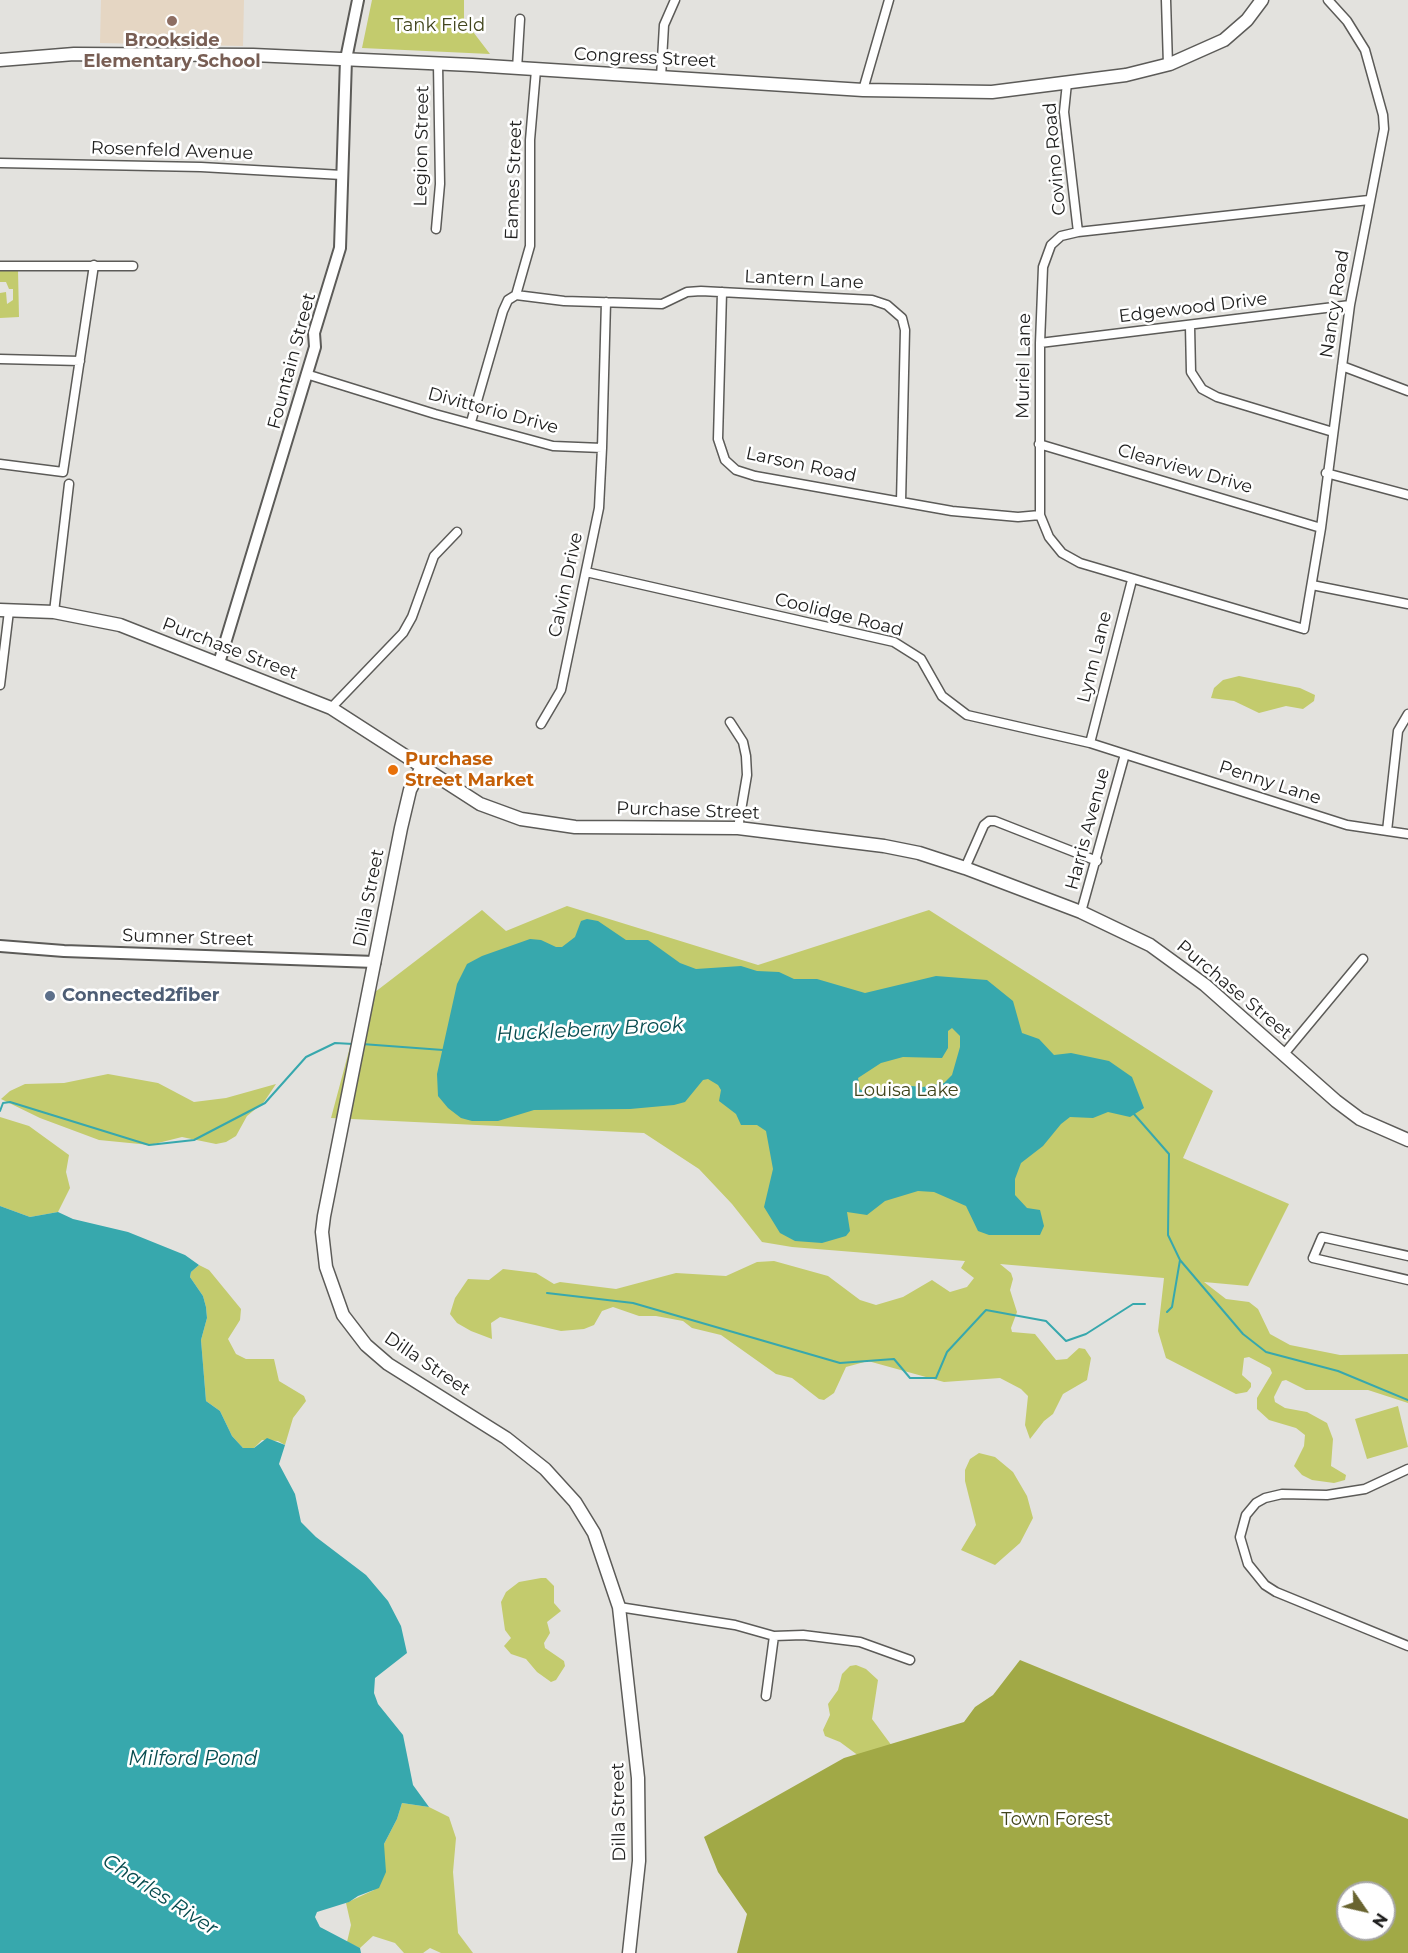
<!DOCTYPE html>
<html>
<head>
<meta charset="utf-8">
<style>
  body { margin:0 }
  #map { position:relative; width:1408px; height:1953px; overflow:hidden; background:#e3e2de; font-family:Montserrat,sans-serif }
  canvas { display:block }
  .north { position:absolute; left:1336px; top:1881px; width:60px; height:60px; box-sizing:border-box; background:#fff; border:2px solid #a6a6a6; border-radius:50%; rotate:124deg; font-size:16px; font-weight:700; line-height:24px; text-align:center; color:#212120 }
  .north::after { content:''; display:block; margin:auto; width:21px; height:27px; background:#696430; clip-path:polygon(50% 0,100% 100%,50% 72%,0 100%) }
</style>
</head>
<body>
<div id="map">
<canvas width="1408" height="1953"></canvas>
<div class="north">N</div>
</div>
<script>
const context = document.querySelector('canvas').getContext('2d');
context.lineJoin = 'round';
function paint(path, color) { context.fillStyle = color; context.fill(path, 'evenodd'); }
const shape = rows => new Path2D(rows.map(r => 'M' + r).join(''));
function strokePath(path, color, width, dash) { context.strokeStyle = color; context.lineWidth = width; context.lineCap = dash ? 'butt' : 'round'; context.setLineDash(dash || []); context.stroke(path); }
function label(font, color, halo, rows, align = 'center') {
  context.font = font + ' Montserrat,sans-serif'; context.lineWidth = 5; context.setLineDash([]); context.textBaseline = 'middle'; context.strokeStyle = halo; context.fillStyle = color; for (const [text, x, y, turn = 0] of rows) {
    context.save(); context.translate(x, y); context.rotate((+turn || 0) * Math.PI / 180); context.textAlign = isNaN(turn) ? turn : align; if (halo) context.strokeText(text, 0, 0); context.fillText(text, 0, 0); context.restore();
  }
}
const education = shape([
  [101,0,244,0,243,46,100,43]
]);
const green = shape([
  [372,0,464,0,464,20,490,54,362,48],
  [18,270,19,317,0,318,0,293,6,292,7,304,13,300,13,289,9,289,6,282,0,282,0,271],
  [1239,676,1300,688,1315,695,1314,701,1303,709,1286,706,1259,713,1234,701,1211,698,1214,688,1223,680],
  [567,906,758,965,929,910,1213,1091,1183,1158,1289,1204,1248,1286,1204,1282,1226,1299,1249,1302,1258,1309,1270,1334,1290,1345,1340,1355,1408,1354,1408,1403,1368,1390,1306,1390,1286,1380,1282,1381,1274,1397,1275,1402,1285,1408,1307,1412,1327,1423,1333,1439,1331,1466,1346,1475,1345,1480,1334,1483,1312,1480,1302,1475,1294,1466,1304,1446,1305,1435,1296,1428,1269,1420,1257,1409,1257,1398,1272,1373,1270,1368,1249,1357,1244,1358,1242,1375,1251,1383,1251,1387,1247,1392,1236,1394,1166,1358,1158,1331,1164,1278,1000,1264,1011,1273,1013,1279,1010,1290,1017,1312,1011,1328,1012,1332,1035,1334,1056,1360,1067,1359,1079,1348,1085,1349,1091,1358,1087,1380,1063,1394,1053,1414,1044,1421,1030,1439,1025,1425,1028,1396,1021,1389,1000,1378,944,1382,868,1361,846,1367,834,1393,824,1400,819,1399,792,1378,776,1374,721,1335,692,1328,683,1321,656,1316,639,1316,613,1307,602,1311,594,1325,584,1329,561,1331,500,1317,491,1323,492,1339,471,1331,457,1323,450,1314,455,1298,468,1279,489,1280,503,1269,536,1273,554,1284,560,1282,616,1289,676,1273,726,1276,757,1262,774,1261,828,1276,860,1300,876,1305,903,1297,932,1280,950,1292,967,1287,974,1278,961,1268,965,1261,792,1247,762,1242,732,1204,699,1169,644,1133,331,1118,362,1002,482,910,506,931],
  [108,1074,158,1083,194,1102,226,1098,276,1084,264,1102,247,1116,236,1136,226,1142,216,1144,182,1137,150,1145,99,1140,40,1118,1,1099,10,1091,25,1084,64,1083],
  [0,1117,29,1126,69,1155,66,1172,70,1188,58,1212,30,1217,0,1206],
  [199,1265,209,1270,241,1309,240,1320,228,1339,236,1354,246,1359,274,1359,279,1381,304,1396,306,1401,293,1418,285,1445,278,1441,262,1440,254,1448,243,1448,232,1436,220,1411,206,1401,201,1340,207,1318,206,1307,203,1296,190,1277,191,1272],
  [1398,1406,1408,1447,1367,1459,1355,1419],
  [979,1453,995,1457,1013,1472,1027,1496,1033,1518,1020,1543,995,1565,961,1550,976,1525,965,1481,965,1470,970,1459],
  [541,1578,546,1578,554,1586,554,1603,561,1611,547,1622,550,1633,544,1643,545,1648,564,1661,565,1666,556,1680,551,1682,537,1672,526,1659,511,1654,504,1646,511,1638,505,1630,501,1602,506,1592,519,1582],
  [856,1665,866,1669,878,1680,872,1719,892,1746,863,1759,840,1742,825,1736,823,1730,830,1715,828,1704,838,1690,842,1674,850,1666],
  [402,1803,429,1807,449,1817,456,1838,453,1872,458,1933,473,1953,441,1953,430,1948,423,1953,404,1953,395,1943,373,1936,360,1948,347,1942,351,1925,346,1903,374,1890,384,1844,397,1819]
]);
const forest = shape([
  [1020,1660,1408,1819,1408,1953,737,1953,747,1914,718,1872,704,1837,844,1758,964,1722,975,1707,993,1695],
  [1348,1893,1384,1893,1384,1929,1348,1929]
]);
const water = shape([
  [587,919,598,921,626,940,648,940,680,963,696,969,741,966,757,971,779,972,794,979,817,979,865,993,936,976,987,980,1013,1001,1022,1033,1039,1039,1054,1055,1071,1053,1109,1061,1132,1077,1144,1108,1130,1117,1108,1112,1093,1118,1070,1117,1061,1124,1043,1146,1021,1163,1015,1179,1015,1195,1027,1208,1040,1210,1044,1226,1040,1235,989,1235,978,1231,966,1206,934,1192,918,1191,885,1201,867,1215,847,1212,850,1231,846,1236,822,1243,795,1241,780,1233,764,1207,773,1169,766,1131,757,1125,741,1125,736,1114,719,1101,721,1090,718,1085,708,1079,703,1080,685,1102,674,1105,630,1109,534,1110,498,1121,472,1121,461,1118,448,1108,438,1096,437,1074,457,984,467,964,482,956,530,939,541,940,556,947,562,947,575,937,581,921],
  [952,1028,960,1036,960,1047,952,1075,944,1083,923,1087,900,1085,875,1097,869,1096,860,1089,858,1078,881,1063,903,1057,942,1058,948,1048,948,1031],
  [0,1206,30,1217,58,1212,73,1219,128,1232,185,1255,199,1265,191,1272,190,1277,203,1296,206,1307,207,1318,201,1340,206,1401,220,1411,232,1436,243,1448,254,1448,267,1438,285,1445,279,1464,295,1494,301,1522,316,1537,366,1575,388,1601,401,1626,407,1653,375,1678,374,1693,378,1704,403,1735,413,1785,429,1807,402,1803,397,1819,384,1844,386,1872,379,1888,358,1896,349,1902,317,1912,315,1917,320,1927,360,1948,361,1953,0,1953]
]);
const stream = shape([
  [362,1044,443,1050],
  [0,1111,3,1103,10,1102,149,1145,194,1140,265,1103,306,1057,335,1043,353,1044],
  [1134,1114,1169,1154,1168,1235,1180,1260,1243,1334,1266,1352,1338,1371,1408,1400],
  [547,1293,633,1303,840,1363,894,1359,910,1378,936,1378,947,1352,986,1310,1046,1321,1066,1341,1086,1334,1133,1304,1145,1304],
  [1167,1312,1172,1307,1180,1260]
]);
const minor = shape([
  [1166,0,1168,65],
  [1328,0,1347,21,1365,50,1383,115,1384,129,1350,305,1321,528,1304,629,1080,563,1062,553,1049,537,1040,515,1040,343,1043,267,1051,245,1061,236,1078,232,1369,200],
  [517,69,520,19],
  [661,77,664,25,675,0],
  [1067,83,1064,112,1078,232],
  [863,90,889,0],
  [0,163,201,167,342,175],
  [436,229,440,184,438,64],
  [0,266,133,266],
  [722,292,718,439,725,460,736,470,755,476,952,511,1018,517,1040,515],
  [516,295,564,301,662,304,687,292,701,291,872,300,887,305,902,318,905,330,901,502],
  [1190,326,1191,372,1202,389,1217,397,1333,432],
  [1040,343,1350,305],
  [0,359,80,361],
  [1342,366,1408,391],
  [306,374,435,414,553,446,602,448,606,302],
  [471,422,503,311,508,300,516,295,530,246,530,140,536,70],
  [1039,444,1321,528],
  [0,464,63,472,94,265],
  [1326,473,1408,495],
  [586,572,894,642,921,659,942,696,967,715,1090,743,1347,825,1408,834],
  [1312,585,1408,604],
  [54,612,69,484],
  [0,685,9,611],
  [331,708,403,633,412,617,434,556,457,532],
  [730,722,743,742,746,756,747,775,738,828],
  [541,724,561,690,599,508,602,448],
  [1090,743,1132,580],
  [1387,831,1398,731,1408,714],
  [965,868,984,825,989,821,995,821,1097,861],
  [1081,912,1125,754],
  [1284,1054,1363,959],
  [1408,1256,1322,1237,1313,1258,1408,1280],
  [1408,1469,1365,1489,1327,1495,1282,1494,1265,1498,1256,1503,1246,1515,1240,1537,1248,1564,1265,1585,1276,1592,1408,1646],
  [619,1607,735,1625,774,1636,803,1635,860,1642,910,1660],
  [766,1696,774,1636]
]);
const tertiary = shape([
  [219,663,315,347,314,333,340,248,346,59,358,0],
  [0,946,64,951,375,962]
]);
const secondary = shape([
  [0,60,74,54,253,55,472,65,863,90,992,92,1126,75,1170,64,1224,40,1247,20,1262,0],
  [0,610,54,612,120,625,331,708,480,804,521,819,575,827,738,828,884,846,919,853,965,868,1081,912,1150,945,1205,985,1336,1101,1360,1119,1408,1140],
  [423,765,410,790,401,828,324,1216,322,1232,326,1267,343,1315,366,1345,388,1364,506,1438,545,1469,575,1502,594,1533,619,1607,638,1778,639,1861,629,1953]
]);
const markers = [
  [172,21,6,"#8d6e63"],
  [393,770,6,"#e8710a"],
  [50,996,6,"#5c6f8a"]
];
const parkNames = [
  ["Tank Field",439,26],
  ["Louisa Lake",906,1091],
  ["Town Forest",1056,1820]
];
const educationNames = [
  ["Brookside",172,41],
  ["Elementary School",172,62]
];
const streetNames = [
  ["Congress Street",645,58,3],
  ["Legion Street",422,146,-89],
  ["Rosenfeld Avenue",172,151,2],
  ["Covino Road",1055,159,-95],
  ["Eames Street",514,180,-88],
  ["Lantern Lane",804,280,3],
  ["Nancy Road",1335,304,-81],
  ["Edgewood Drive",1193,308,-7],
  ["Fountain Street",292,361,-75],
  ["Muriel Lane",1024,366,-89],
  ["Divittorio Drive",493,411,15],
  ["Larson Road",801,465,12],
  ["Clearview Drive",1185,469,16],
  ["Calvin Drive",566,585,-78],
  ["Coolidge Road",839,615,14],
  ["Purchase Street",230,649,21],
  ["Lynn Lane",1095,657,-76],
  ["Penny Lane",1270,783,18],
  ["Purchase Street",688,811,2],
  ["Harris Avenue",1088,829,-75],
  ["Dilla Street",369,898,-79],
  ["Sumner Street",188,938,2],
  ["Purchase Street",1234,990,40],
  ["Dilla Street",427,1364,34],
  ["Dilla Street",619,1812,-91]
];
const foodNames = [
  ["Purchase",405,760],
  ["Street Market",405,781]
];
const serviceNames = [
  ["Connected2fiber",62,996]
];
const waterNames = [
  ["Huckleberry Brook",590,1030,-3],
  ["Milford Pond",193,1759],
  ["Charles River",160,1895,33]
];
paint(education, '#e5d6c3');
paint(green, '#c3cb6d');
paint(forest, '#a1a946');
paint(water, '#37a8ad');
strokePath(stream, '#37a8ad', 2);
strokePath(minor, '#5c5b58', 11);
strokePath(tertiary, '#5c5b58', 14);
strokePath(secondary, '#5c5b58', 15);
strokePath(minor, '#fff', 8);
strokePath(tertiary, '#fff', 10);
strokePath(secondary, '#fff', 12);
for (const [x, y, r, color] of markers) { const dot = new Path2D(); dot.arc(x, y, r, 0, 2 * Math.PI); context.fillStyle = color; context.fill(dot); strokePath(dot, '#fff', 2); }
label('18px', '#41451c', '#fff', parkNames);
label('bold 18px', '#785e54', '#fff', educationNames);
label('18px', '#212120', '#fff', streetNames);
label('bold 18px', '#c56008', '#fff', foodNames, 'left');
label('bold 18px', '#4e5e75', '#fff', serviceNames, 'left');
label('italic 20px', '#084c4f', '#fff', waterNames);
</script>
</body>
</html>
